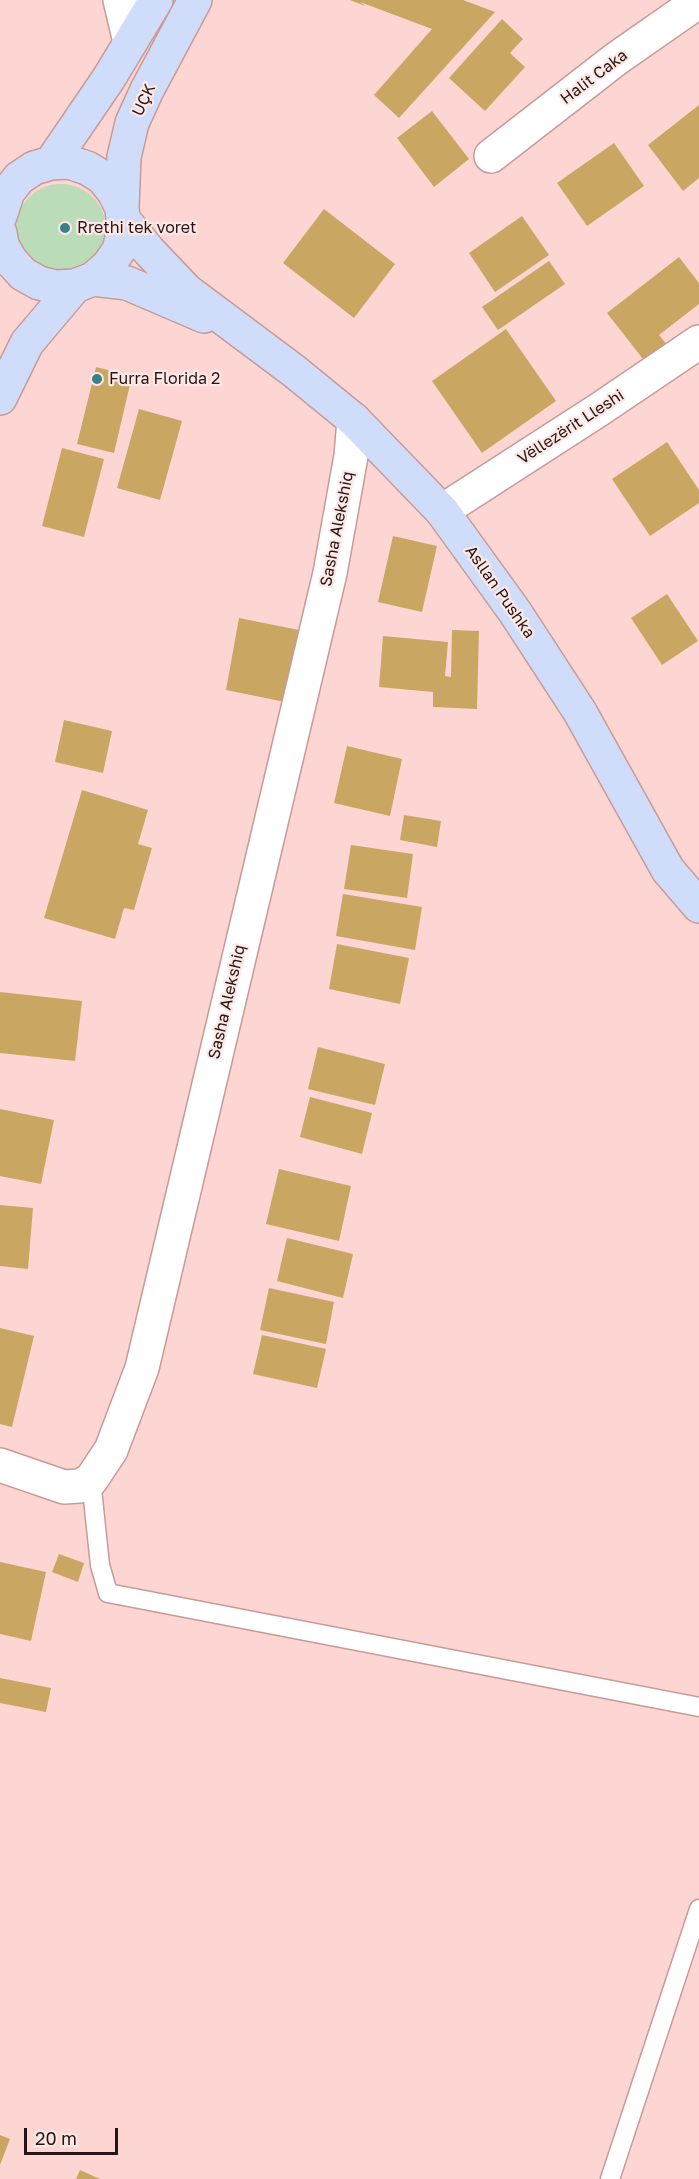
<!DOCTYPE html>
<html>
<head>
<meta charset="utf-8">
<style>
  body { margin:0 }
  #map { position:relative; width:699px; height:2179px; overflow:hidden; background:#fdd5d2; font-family:"Golos Text",sans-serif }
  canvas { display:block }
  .scale { position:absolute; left:24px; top:2128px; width:94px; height:27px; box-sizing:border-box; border:3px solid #261514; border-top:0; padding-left:8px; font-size:18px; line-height:21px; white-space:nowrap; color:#261514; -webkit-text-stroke:4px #fde8e6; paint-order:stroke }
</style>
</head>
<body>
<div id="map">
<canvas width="699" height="2179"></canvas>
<div class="scale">20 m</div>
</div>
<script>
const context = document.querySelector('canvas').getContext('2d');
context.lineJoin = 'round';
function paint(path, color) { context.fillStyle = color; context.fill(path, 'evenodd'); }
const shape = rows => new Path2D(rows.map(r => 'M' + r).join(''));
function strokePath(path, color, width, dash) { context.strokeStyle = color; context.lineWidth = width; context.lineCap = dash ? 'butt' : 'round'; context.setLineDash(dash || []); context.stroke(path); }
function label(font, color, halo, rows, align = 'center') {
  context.font = font + ' "Golos Text",sans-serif'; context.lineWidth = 4.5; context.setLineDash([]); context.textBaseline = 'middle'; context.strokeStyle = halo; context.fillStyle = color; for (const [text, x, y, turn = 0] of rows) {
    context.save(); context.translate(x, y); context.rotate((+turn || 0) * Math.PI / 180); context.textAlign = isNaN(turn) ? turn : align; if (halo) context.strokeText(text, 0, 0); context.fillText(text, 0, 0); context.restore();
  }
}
const green = shape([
  '16 229a45 45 0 1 1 90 0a45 45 0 1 1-90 0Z'
]);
const building = shape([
  [350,0,463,0,495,12,399,118,374,95,432,29,360,2,365,6],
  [502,19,523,39,510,53,525,67,485,111,449,78],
  [699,105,699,178,683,191,648,145],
  [432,111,469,159,434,187,397,138],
  [614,143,644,186,587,226,557,183],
  [324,209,395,264,354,318,283,263],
  [522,216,549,255,495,292,469,253],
  [679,257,699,283,699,304,659,335,672,351,650,368,607,313],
  [549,261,565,284,498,330,482,307],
  [506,329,556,401,482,453,432,381],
  [96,367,132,376,114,453,77,444],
  [139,409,182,421,160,500,117,488],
  [667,442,699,490,699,503,650,536,612,479],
  [62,448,104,459,84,537,42,526],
  [393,536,437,546,422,612,378,602],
  [667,594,698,641,662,665,631,618],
  [239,618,299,630,285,702,226,690],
  [452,630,479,631,477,709,433,707,433,692,379,687,383,636,448,642,445,676,451,677],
  [64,720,112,731,103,773,55,762],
  [347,746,402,759,390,816,334,803],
  [82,790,148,810,138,844,152,848,134,910,124,908,115,939,44,918],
  [404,815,441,821,437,847,400,840],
  [351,845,413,854,407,898,344,889],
  [343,894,422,907,415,950,336,936],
  [337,944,409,958,400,1004,329,989],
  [0,992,82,1001,75,1061,0,1053],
  [318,1047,385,1064,375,1105,308,1089],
  [310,1097,372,1113,362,1154,300,1137],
  [0,1109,54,1120,41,1184,0,1176],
  [279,1169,351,1186,339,1241,266,1224],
  [0,1205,33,1208,28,1269,0,1266],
  [287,1238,353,1254,343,1298,277,1281],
  [269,1288,334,1302,326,1344,260,1330],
  [0,1328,34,1336,12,1427,0,1424],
  [262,1335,326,1349,317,1388,253,1374],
  [59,1554,84,1563,78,1582,52,1572],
  [0,1562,46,1572,31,1641,0,1634],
  [0,1678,51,1688,46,1712,0,1703],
  [0,2135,10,2139,0,2165],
  [80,2170,100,2179,76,2179]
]);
const lane = shape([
  [91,1480,100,1565,108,1593,699,1707],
  [610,2179,699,1909]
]);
const street = shape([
  [120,0,130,42],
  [491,156,616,59,699,1],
  [442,511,600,409,699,342],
  [0,1465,64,1487,80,1486,91,1480,111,1450,142,1368,330,573,351,456,354,420]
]);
const secondary = shape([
  [51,163,109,78,156,0],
  [122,208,124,157,132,123,147,90,195,0],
  [0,216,8,192,19,178,34,168,51,163,69,162,87,168,102,177,114,192,122,208,124,230,119,250,108,266,93,279,75,286,56,287,39,283,23,274,11,261,2,245,0,233],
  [123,219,149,251,187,291,294,371,354,420,442,511,515,612,580,712,668,870,699,906],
  [93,279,127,283,204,316],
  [0,398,27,343,75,286]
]);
const markers = [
  [65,228,6,"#398188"],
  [97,379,6,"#398188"]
];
const streetNames = [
  ["Halit Caka",594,77,-37],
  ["UÇK",144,100,-65],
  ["Vëllezërit Lleshi",571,427,-33],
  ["Sasha Alekshiq",337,529,-79],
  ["Asllan Pushka",500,592,55],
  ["Sasha Alekshiq",227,1002,-77]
];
const poiNames = [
  ["Rrethi tek voret",77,228],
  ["Furra Florida 2",109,379]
];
paint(green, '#badcb8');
paint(building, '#c9a763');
strokePath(lane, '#c99a96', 21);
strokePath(street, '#c99a96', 36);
strokePath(secondary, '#c99a96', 36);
strokePath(lane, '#fff', 18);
strokePath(street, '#fff', 33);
strokePath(secondary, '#cfddfb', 33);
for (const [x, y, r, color] of markers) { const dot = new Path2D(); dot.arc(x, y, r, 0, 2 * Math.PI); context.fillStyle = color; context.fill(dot); strokePath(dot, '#fde8e6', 2); }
label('16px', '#261514', '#fde8e6', streetNames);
label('16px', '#261514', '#fde8e6', poiNames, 'left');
</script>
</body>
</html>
